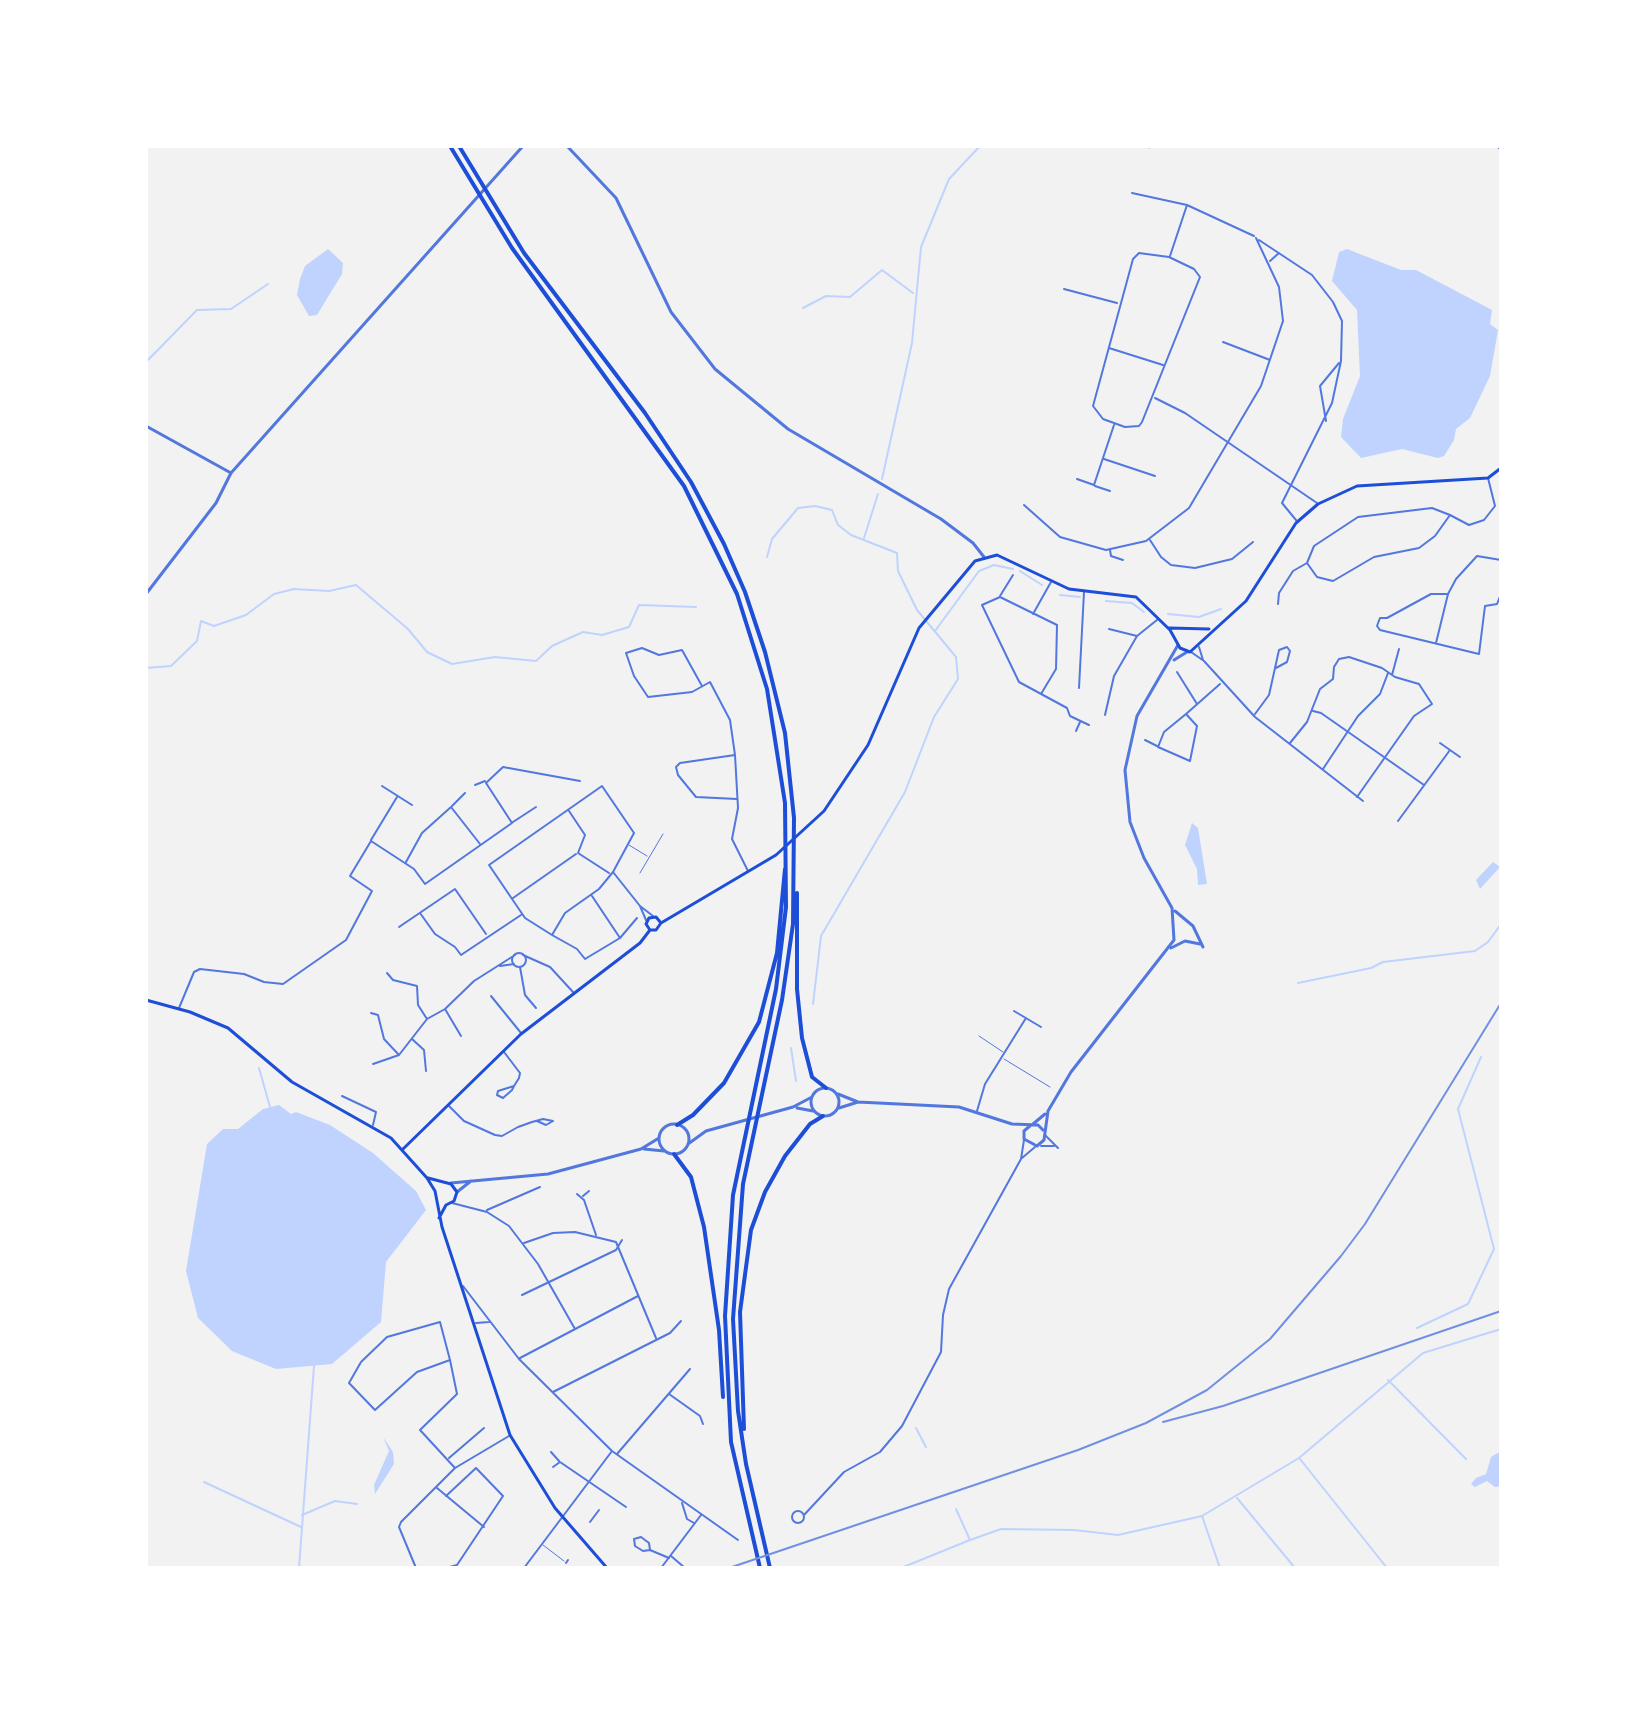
<!DOCTYPE html>
<html>
<head>
<meta charset="utf-8">
<style>
  body { margin:0 }
  #map { position:relative; width:1647px; height:1714px; overflow:hidden; background:#f2f2f2; font-family:"IBM Plex Sans",sans-serif }
  canvas { display:block }
  .frame { position:absolute; inset:0; border:148px solid #fff; pointer-events:none }
</style>
</head>
<body>
<div id="map">
<canvas width="1647" height="1714"></canvas>
<div class="frame"></div>
</div>
<script>
const context = document.querySelector('canvas').getContext('2d');
context.lineJoin = 'round';
function paint(path, color) { context.fillStyle = color; context.fill(path, 'evenodd'); }
const shape = rows => new Path2D(rows.map(r => 'M' + r).join(''));
function strokePath(path, color, width, dash) { context.strokeStyle = color; context.lineWidth = width; context.lineCap = dash ? 'butt' : 'round'; context.setLineDash(dash || []); context.stroke(path); }
const water = shape([
  [328,249,343,263,342,274,317,315,309,316,297,295,300,279,305,266],
  [1347,249,1401,270,1416,270,1492,310,1490,324,1498,330,1490,376,1470,418,1456,429,1454,440,1444,456,1438,458,1402,449,1361,458,1341,437,1343,419,1360,376,1357,310,1332,281,1339,252],
  [1192,823,1198,828,1207,884,1198,885,1197,869,1185,845],
  [1493,862,1500,867,1480,889,1476,880],
  [279,1105,291,1114,296,1112,330,1125,373,1153,416,1191,426,1210,386,1262,381,1322,332,1364,276,1369,232,1351,198,1318,186,1271,207,1144,223,1129,238,1129,263,1109],
  [383,1437,393,1452,394,1464,375,1494,374,1485,389,1451],
  [1501,1451,1501,1486,1495,1487,1487,1481,1475,1487,1471,1484,1476,1478,1486,1474,1491,1457]
]);
const stream = shape([
  [1147,146,1149,148],
  [803,308,826,296,850,297,882,270,913,293],
  [146,362,197,310,231,309,268,284],
  [882,479,912,343,921,247,949,179,980,146],
  [864,538,878,494],
  [767,557,772,539,798,508,815,506,832,510,838,525,851,535,897,553,898,571,917,610,956,657,958,679,934,717,905,792,821,936,813,1004],
  [1020,571,1042,585],
  [1060,595,1080,597],
  [1106,601,1132,603,1144,612],
  [1168,614,1199,617,1221,609],
  [935,631,979,571,994,565,1013,569],
  [146,668,171,666,197,641,201,621,214,626,246,615,274,594,294,589,329,591,356,585,408,629,427,652,452,664,495,657,536,661,552,646,583,632,602,635,629,627,639,605,696,607],
  [1298,983,1371,968,1383,962,1475,951,1488,942,1501,924],
  [791,1048,796,1081],
  [259,1068,270,1107],
  [1417,1328,1468,1304,1494,1249,1458,1109,1481,1057],
  [1388,1380,1466,1459],
  [916,1428,926,1447],
  [1300,1459,1387,1568],
  [204,1482,301,1527],
  [1237,1498,1295,1568],
  [302,1515,335,1501,357,1504],
  [1202,1516,1220,1568],
  [970,1540,1001,1529,1074,1530,1118,1535,1202,1516,1299,1458,1423,1353,1501,1329],
  [299,1568,314,1366],
  [901,1568,970,1540,956,1509]
]);
const service = shape([
  [1495,146,1501,150],
  [629,845,647,856],
  [640,873,663,834],
  [979,1036,1003,1052],
  [1004,1059,1050,1087],
  [543,1545,564,1561]
]);
const pedestrian = shape([
  [1105,715,1114,676,1137,636]
]);
const minor = shape([
  [1132,193,1187,205,1254,236],
  [1259,240,1312,275,1333,302,1342,321,1341,361,1332,403,1282,503,1296,520],
  [1139,253,1169,257,1194,269,1200,277,1142,422,1139,426,1125,427,1103,419,1093,406,1133,259,1139,253],
  [1170,256,1187,205],
  [1270,261,1279,253],
  [1064,289,1117,303],
  [1223,342,1270,360],
  [1109,348,1163,365],
  [1155,398,1185,413,1317,503],
  [1326,421,1320,386,1339,363],
  [1104,459,1155,476],
  [1077,479,1094,485,1114,425],
  [1095,486,1110,491],
  [1024,505,1060,537,1106,550,1146,541,1189,508,1261,386,1283,321,1279,287,1256,238],
  [1450,515,1432,508,1358,517,1314,546,1307,563,1317,577,1333,581,1374,557,1419,548,1435,536,1450,515,1469,525,1484,520,1495,506,1488,478],
  [1150,540,1161,557,1171,565,1195,568,1232,559,1253,542],
  [1110,550,1111,556,1123,560],
  [1448,594,1431,594,1387,618,1380,618,1377,626,1380,630,1479,654,1485,606,1497,604,1501,594],
  [1000,596,1013,575],
  [1278,604,1279,593,1293,571,1307,563],
  [1033,614,1051,582],
  [1109,629,1137,636,1157,620],
  [1436,643,1448,594,1456,579,1477,556,1501,560],
  [1199,647,1203,660],
  [1191,652,1204,661,1255,717,1363,801],
  [1177,672,1197,704],
  [1392,675,1399,649],
  [702,686,682,650,659,655,642,648,626,653,634,676,648,697,692,692,710,682,730,720,735,755],
  [1079,688,1084,592],
  [1041,694,1056,669,1057,625,1000,597,982,605,1019,682,1067,708,1070,716,1089,725],
  [1313,711,1321,713,1424,785],
  [1186,714,1164,732,1158,747,1190,761,1197,726,1186,714,1220,684],
  [1255,714,1269,695,1279,650,1287,647,1290,651,1287,662,1276,668],
  [1076,731,1080,722],
  [1145,740,1157,746],
  [1290,743,1307,722,1320,689,1333,679,1334,667,1339,659,1349,657,1382,668,1395,677,1419,684,1432,704,1414,716,1357,797],
  [1440,743,1460,757],
  [1323,769,1358,716,1380,694,1388,673],
  [475,785,485,781],
  [382,786,412,805],
  [737,799,696,797,678,775,676,767,680,763,735,755,738,808,732,839,748,871],
  [452,806,465,793],
  [569,811,585,835,578,853,609,873],
  [1398,821,1450,750],
  [513,822,536,807],
  [371,840,397,797],
  [406,862,422,833,451,807,480,844],
  [613,872,599,889,565,913,552,935,525,918,489,865,602,786,634,833,613,872,640,906],
  [513,898,576,854],
  [420,913,435,934,455,947,461,955,521,915],
  [646,920,640,906,653,916],
  [399,927,455,889,486,934],
  [552,935,577,949,585,959,620,938,592,896],
  [620,938,637,918],
  '512 960a7 7 0 1 1 14 0a7 7 0 1 1-14 0Z',
  [523,955,550,967,573,992],
  [500,966,514,964],
  [520,967,525,995,536,1008],
  [387,973,393,980,417,986,418,1005,427,1019],
  [491,996,521,1033],
  [179,1008,194,972,200,969,244,974,264,982,283,984,346,940,372,891,350,876,371,841,414,869,425,884,512,823,486,783,503,767,580,781],
  [445,1009,461,1036],
  [1014,1011,1041,1027],
  [371,1013,378,1015,384,1039,399,1055],
  [412,1039,424,1050,426,1071],
  [504,1052,520,1073,519,1078,514,1086,512,1090,503,1098,497,1095,498,1091,514,1086],
  [373,1064,399,1055,427,1019,445,1009,474,981,515,955],
  [342,1096,376,1112,373,1125],
  [448,1105,464,1121,495,1135,502,1136,518,1127,532,1122,543,1119,553,1121,546,1125,537,1121],
  [977,1111,985,1084,1026,1018],
  [1045,1135,1058,1148],
  [1041,1146,1054,1146],
  [1022,1158,1035,1147],
  [577,1194,584,1200,596,1235],
  [583,1196,589,1191],
  [452,1203,487,1212,509,1226,538,1264,575,1329],
  [487,1210,540,1187],
  [524,1243,553,1233,575,1232,616,1242,656,1338],
  [463,1286,519,1359,612,1451,738,1540],
  [522,1295,616,1250,622,1240],
  [476,1323,489,1322],
  [520,1358,638,1296],
  [450,1360,417,1372,375,1410,349,1383,361,1362,387,1337,440,1322,450,1360,457,1394,420,1430,455,1468],
  [553,1392,670,1333,681,1321],
  [669,1394,700,1416,703,1424],
  [551,1452,559,1461],
  [617,1454,690,1369],
  [449,1458,484,1428],
  [553,1467,560,1462,626,1507],
  [437,1488,484,1527],
  [682,1503,687,1519,694,1523],
  '792 1517a6 6 0 1 1 12 0a6 6 0 1 1-12 0Z',
  [804,1515,844,1472,880,1452,902,1426,941,1352,943,1315,949,1289,1021,1159,1024,1140],
  [590,1522,599,1510],
  [650,1550,649,1543,641,1537,634,1539,635,1546,643,1551,650,1550,669,1558],
  [671,1556,685,1568],
  [566,1563,568,1560],
  [416,1568,399,1527,401,1522,455,1468,509,1436],
  [446,1568,457,1565,503,1496,476,1468,446,1496],
  [524,1568,612,1451],
  [661,1568,701,1515]
]);
const tertiary = shape([
  [567,146,616,198,671,312,715,369,788,429,941,519,973,543,984,557],
  [146,426,231,473],
  [146,594,216,503,231,473,523,146],
  [1174,660,1187,652],
  [1175,911,1193,926,1203,947],
  [1171,948,1185,941,1200,944],
  '811 1102a14 14 0 1 1 28 0a14 14 0 1 1-28 0Z',
  [838,1094,858,1102,959,1107,1012,1124,1038,1125,1043,1130],
  [797,1108,813,1111],
  [839,1108,858,1102],
  [1033,1124,1045,1114],
  '659 1139a15 15 0 1 1 30 0a15 15 0 1 1-30 0Z',
  [1031,1125,1024,1131,1024,1139,1037,1146,1044,1140,1048,1111,1071,1072,1174,940,1172,908,1144,858,1130,822,1125,770,1137,716,1178,645],
  [688,1144,706,1131,793,1107,812,1097],
  [644,1149,664,1151],
  [451,1183,548,1174,641,1149,659,1138],
  [457,1192,471,1181]
]);
const secondary = shape([
  [1169,628,1209,629],
  [650,930,646,924,649,918,656,917,661,923],
  [403,1149,521,1034,640,943,650,930,656,930,661,923,776,855,824,811,868,745,919,628,975,561,997,555,1069,589,1136,597,1170,630,1180,648,1190,652,1246,601,1296,523,1318,504,1357,486,1488,478,1501,468]
]);
const primary = shape([
  [146,1000,190,1012,228,1028,292,1082,391,1138,427,1178,435,1191,442,1227,510,1435,555,1508,607,1568],
  [428,1178,451,1184,457,1192,454,1201,446,1205,439,1218]
]);
const motorway = shape([
  [450,146,512,248,684,486,737,594,767,689,785,803,786,907,776,989,733,1195,725,1316,731,1442,760,1568],
  [459,146,524,253,645,413,691,482,724,544,745,592,765,652,785,733,794,818,793,924,782,1000,743,1184,733,1319,738,1411,746,1464,770,1568],
  [797,893,797,989,802,1038,812,1077,826,1088],
  [677,1125,693,1115,724,1083,759,1022,777,953,785,869],
  [674,1154,691,1177,704,1227,719,1330,723,1397],
  [744,1429,740,1312,751,1230,765,1192,785,1156,810,1124,823,1116]
]);
const rail = shape([
  [1163,1422,1223,1406,1501,1311],
  [729,1568,1078,1450,1146,1423,1207,1390,1270,1339,1341,1256,1365,1224,1501,1003]
]);
paint(water, '#bfd3fe');
strokePath(stream, '#bfd3fe', 2);
strokePath(service, '#5277de', 1);
strokePath(pedestrian, '#5277de', 2);
strokePath(minor, '#5277de', 2);
strokePath(tertiary, '#5277de', 3);
strokePath(secondary, '#1d4ed8', 3);
strokePath(primary, '#1d4ed8', 3);
strokePath(motorway, '#1d4ed8', 4);
strokePath(rail, '#7290e2', 2);
</script>
</body>
</html>
